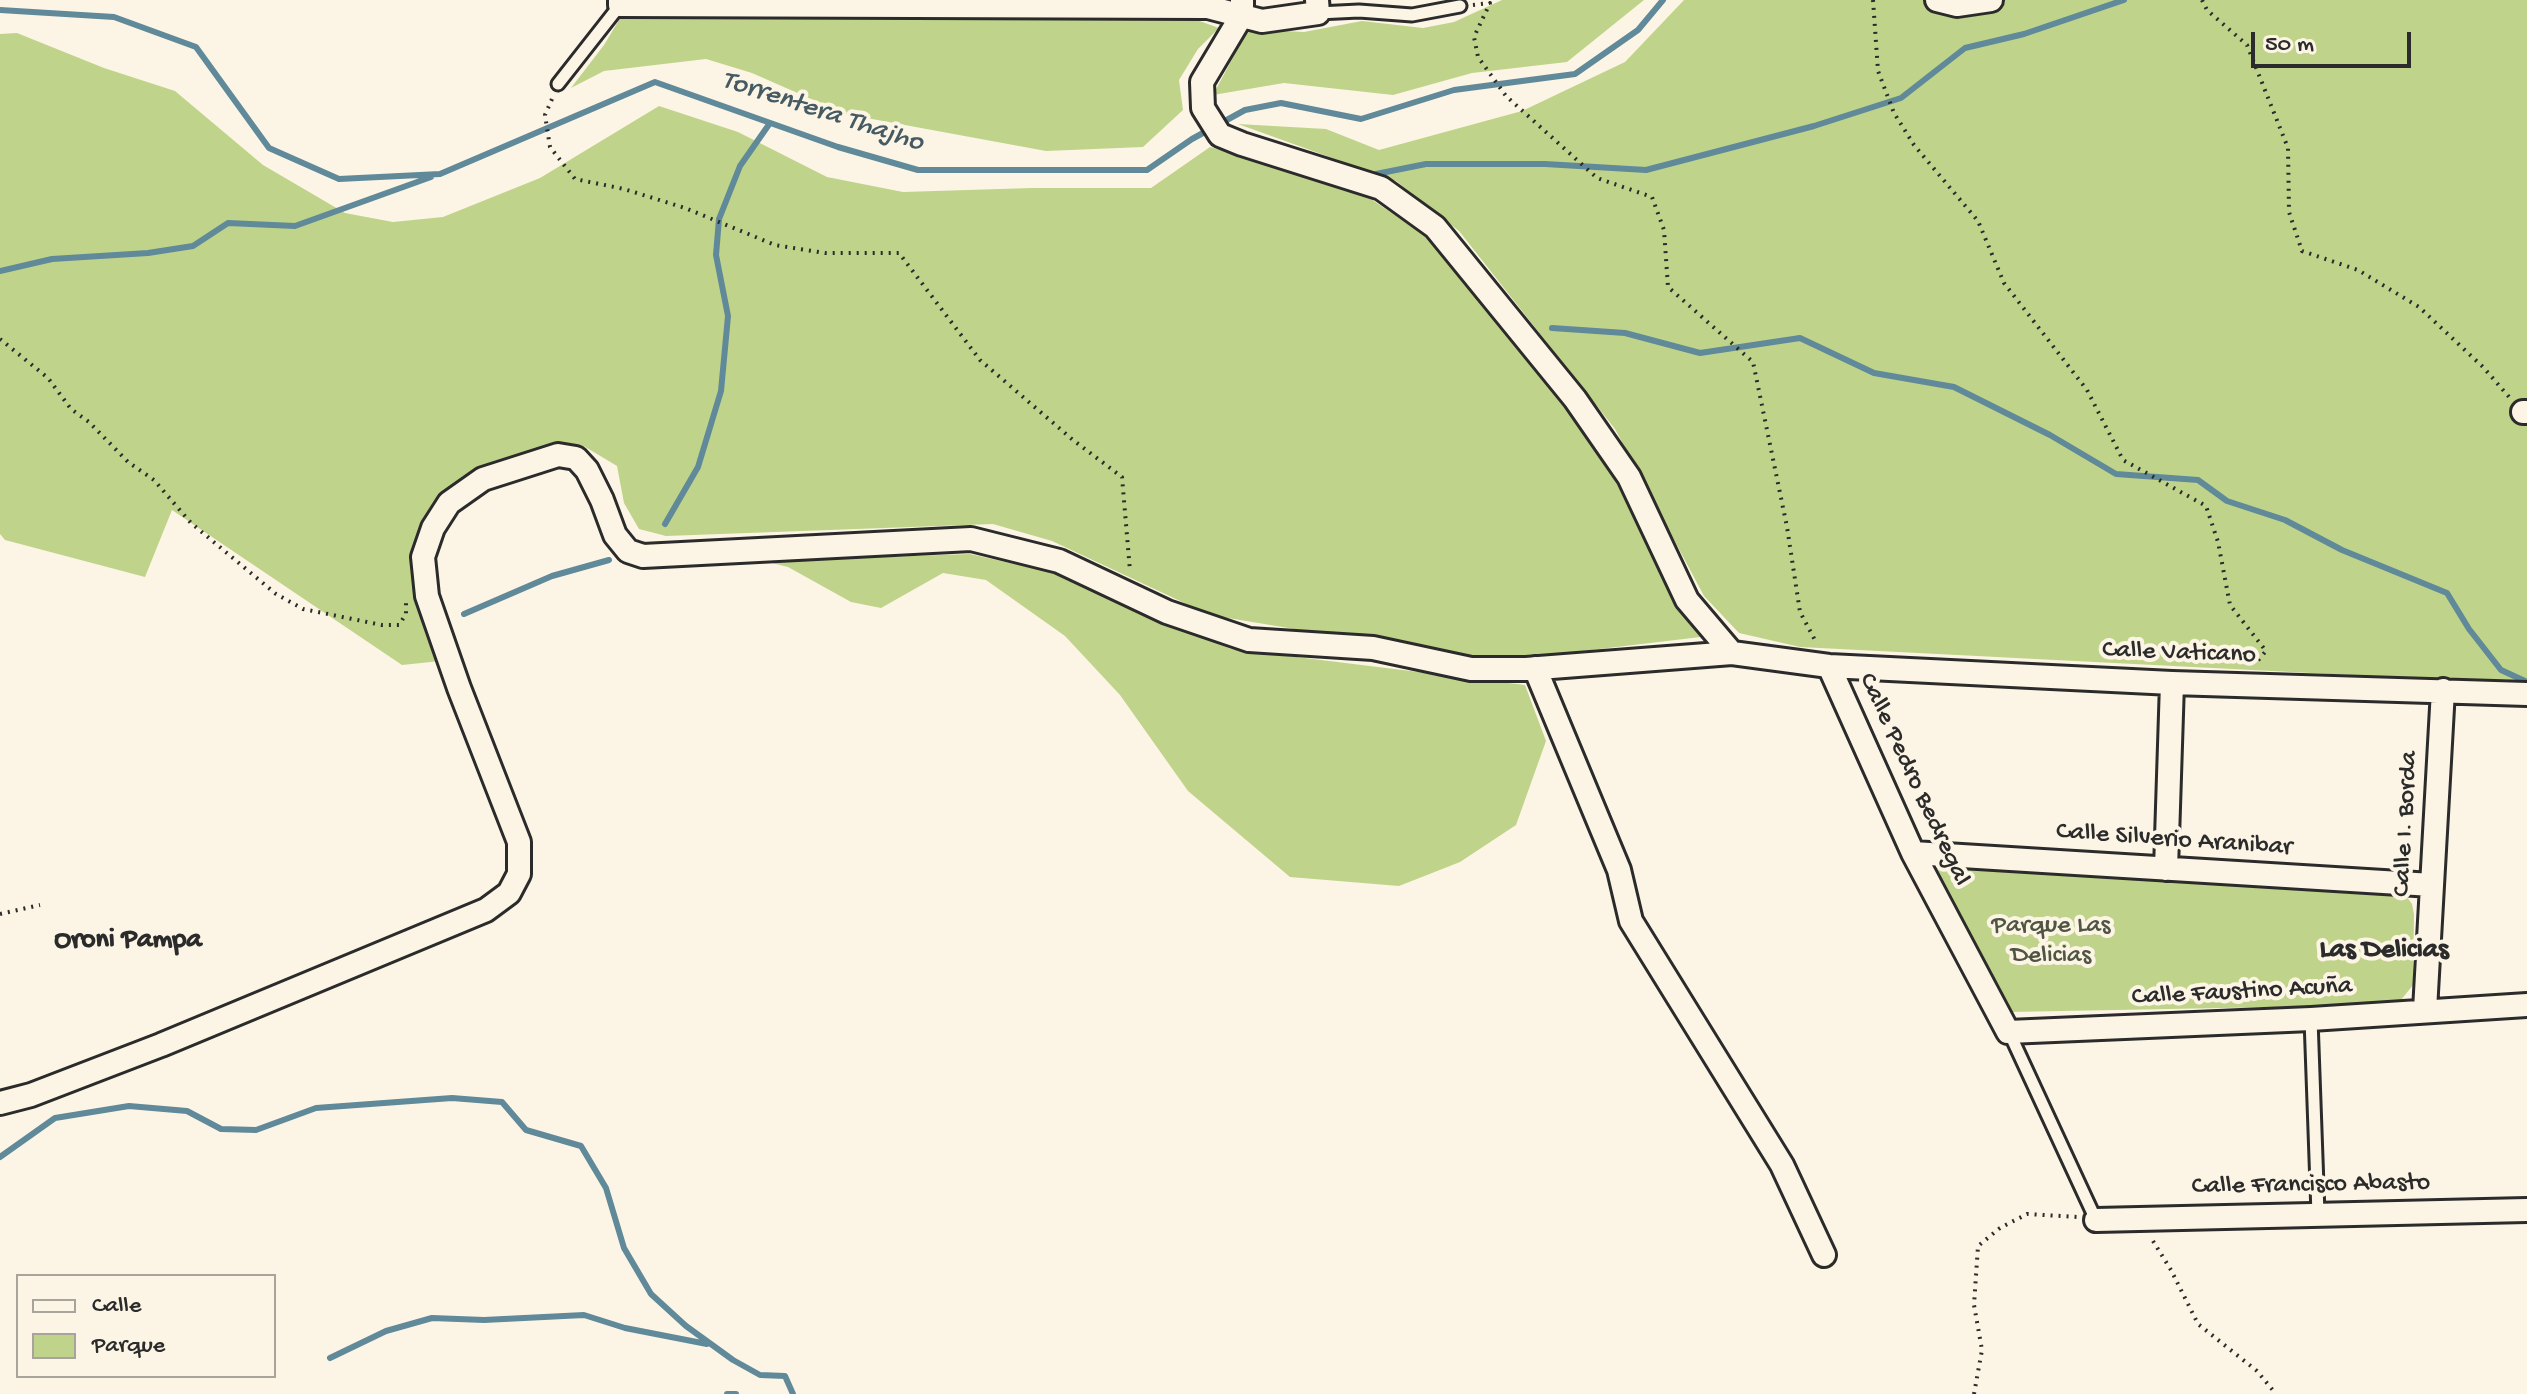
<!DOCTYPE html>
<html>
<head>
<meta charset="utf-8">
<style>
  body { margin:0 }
  #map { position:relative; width:2527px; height:1394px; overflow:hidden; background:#fcf5e5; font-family:"Gochi Hand",sans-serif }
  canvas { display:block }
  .legend { position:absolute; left:16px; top:1274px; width:260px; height:104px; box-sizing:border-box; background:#fcf5e5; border:2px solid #a8a49b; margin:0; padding:10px 14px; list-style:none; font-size:24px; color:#2b2b2b }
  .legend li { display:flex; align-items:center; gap:16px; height:40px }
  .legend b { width:40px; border:2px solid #a8a49b }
  .scale { position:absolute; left:2251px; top:32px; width:160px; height:36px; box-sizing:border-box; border:4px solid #2b2b2b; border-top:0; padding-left:10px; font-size:24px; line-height:28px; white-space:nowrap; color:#2b2b2b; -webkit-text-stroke:6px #fcf5e5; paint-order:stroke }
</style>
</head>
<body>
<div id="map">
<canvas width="2527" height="1394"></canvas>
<ul class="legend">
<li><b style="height:10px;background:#fcf5e5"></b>Calle</li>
<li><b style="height:22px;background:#bfd48a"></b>Parque</li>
</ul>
<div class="scale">50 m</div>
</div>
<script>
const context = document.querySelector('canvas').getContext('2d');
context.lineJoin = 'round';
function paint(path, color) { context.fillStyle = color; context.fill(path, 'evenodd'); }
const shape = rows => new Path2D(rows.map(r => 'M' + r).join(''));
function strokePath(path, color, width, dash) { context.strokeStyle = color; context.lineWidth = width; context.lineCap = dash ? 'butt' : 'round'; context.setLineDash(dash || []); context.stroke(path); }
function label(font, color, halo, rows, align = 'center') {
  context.font = font + ' "Gochi Hand",sans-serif'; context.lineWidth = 8; context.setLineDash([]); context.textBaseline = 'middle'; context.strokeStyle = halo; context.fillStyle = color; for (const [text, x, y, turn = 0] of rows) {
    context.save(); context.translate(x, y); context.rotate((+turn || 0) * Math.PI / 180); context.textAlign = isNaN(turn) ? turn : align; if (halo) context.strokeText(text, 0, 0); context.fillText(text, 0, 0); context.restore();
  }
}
const green = shape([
  [1502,0,1644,0,1567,62,1472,73,1393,95,1284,83,1213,95,1248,29,1304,32,1362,21,1423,28,1454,22],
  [1684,0,2527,0,2527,684,1800,647,1739,633,1704,596,1615,429,1459,231,1396,181,1238,124,1326,129,1379,150,1522,111,1625,62],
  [1099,14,1194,19,1219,28,1198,49,1179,80,1183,110,1143,147,1046,151,845,114,752,73,706,59,604,71,571,88,604,45,622,15],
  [17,33,104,68,175,91,263,165,345,213,393,222,443,217,540,178,659,106,738,132,827,177,903,192,1032,188,1151,188,1210,147,1273,164,1365,195,1436,243,1602,454,1677,606,1709,636,1507,660,1403,647,1210,615,1052,541,993,524,666,536,639,529,624,503,617,466,582,445,535,451,463,476,435,502,416,549,450,660,402,665,172,510,145,577,5,540,0,534,0,34],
  [970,554,1059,574,1231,649,1525,685,1546,741,1516,825,1460,862,1399,886,1290,877,1188,791,1120,695,1065,636,986,580,943,573,881,608,851,602,788,567,764,561],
  [1934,867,2399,894,2407,897,2412,904,2414,914,2413,985,2401,1000,2381,1005,2010,1012]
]);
const stream = shape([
  [0,10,114,17,196,47,269,148,339,179,440,174,655,82,838,147,918,170,1147,170,1192,139,1245,110,1281,103,1361,119,1454,90,1575,74,1638,30,1663,0],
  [1376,174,1426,164,1545,164,1646,170,1814,126,1901,98,1965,48,2024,34,2124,0],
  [0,271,52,259,148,253,193,246,228,223,295,226,431,177],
  [1552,328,1625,333,1700,353,1800,338,1874,373,1954,387,2050,435,2116,474,2198,480,2227,501,2285,520,2342,550,2447,593,2469,629,2501,670,2525,681],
  [665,524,698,467,721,391,728,316,716,255,719,219,740,166,770,123],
  [464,614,552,576,609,560],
  [0,1157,55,1118,129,1106,187,1111,221,1129,256,1130,316,1108,452,1098,502,1102,526,1130,581,1146,606,1188,624,1248,651,1294,686,1326,733,1360,760,1375,785,1376,793,1394],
  [330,1358,386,1331,432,1318,484,1320,584,1315,625,1328,707,1344],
  [727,1394,736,1394]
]);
const path = shape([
  [1873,0,1878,71,1894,113,1914,145,1978,221,2004,283,2087,390,2123,460,2206,506,2218,542,2230,605,2266,651,2255,664],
  [2202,0,2207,10,2247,45,2288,148,2289,212,2302,251,2358,270,2419,307,2483,367,2510,398],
  [1473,5,1490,3,1474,37,1478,57,1506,96,1597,178,1652,197,1664,230,1668,287,1753,362,1787,527,1800,612,1816,642],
  [552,99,545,115,550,147,575,179,624,189,685,208,775,245,825,253,899,253,980,360,1073,440,1122,477,1130,571],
  [0,339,48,378,71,409,89,422,128,462,154,480,191,523,276,594,303,609,382,625,399,625,406,614,406,603],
  [0,914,40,905],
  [2153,1241,2171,1270,2198,1324,2257,1371,2276,1394],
  [1974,1394,1982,1350,1974,1305,1978,1246,2000,1228,2027,1214,2078,1217]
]);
const service = shape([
  [1318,13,1359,11,1412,15,1460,6],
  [558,84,620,5],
  [2311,1019,2318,1214],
  [2009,1032,2096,1220]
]);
const minor = shape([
  [620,0,620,5,1208,7,1262,21,1318,13,1317,0],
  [1242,0,1242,15,1202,82,1203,108,1220,135,1242,144,1381,188,1435,227,1575,399,1629,477,1687,600,1732,653],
  [1937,0,1957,5,1991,0],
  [2523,412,2527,412],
  [1829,666,1913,853,2008,1032,2311,1019,2527,1005],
  [1535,668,1619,870,1631,921,1782,1165,1824,1255],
  [1913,853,2432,885],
  [2166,869,2172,683],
  [2425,1010,2443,690],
  [0,1103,31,1095,161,1045,486,910,509,893,519,874,519,842,459,688,427,596,423,557,433,528,449,503,483,479,558,455,576,458,587,470,602,500,615,535,628,551,643,556,971,539,1059,561,1167,612,1249,640,1373,648,1471,669,1526,669,1732,653,1829,666,2172,683,2527,694],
  [2096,1220,2527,1210]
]);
const streetNames = [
  ["Calle Vaticano",2179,654,2],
  ["Calle Pedro Bedregal",1913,780,65],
  ["Calle I. Borda",2407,824,-87],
  ["Calle Silverio Aranibar",2174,841,4],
  ["Calle Faustino Acuña",2242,993,-3],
  ["Calle Francisco Abasto",2311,1186,-1]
];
const parkNames = [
  ["Parque Las",2051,927],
  ["Delicias",2051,957]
];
const waterNames = [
  ["Torrentera Thajho",822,113,18]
];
const neighbourhoodNames = [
  ["Oroni Pampa",128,942],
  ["Las Delicias",2384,952]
];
paint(green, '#bfd48a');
strokePath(stream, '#60899a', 6);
strokePath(service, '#2b2b2b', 17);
strokePath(minor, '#2b2b2b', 28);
strokePath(path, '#2b2b2b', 4, [2, 6]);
strokePath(service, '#fcf5e5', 11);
strokePath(minor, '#fcf5e5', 22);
label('26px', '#2b2b2b', '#fcf5e5', streetNames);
label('26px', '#505543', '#fcf5e5', parkNames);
label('italic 28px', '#455a62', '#fcf5e5', waterNames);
label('bold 28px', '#2b2b2b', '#fcf5e5', neighbourhoodNames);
</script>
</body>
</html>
